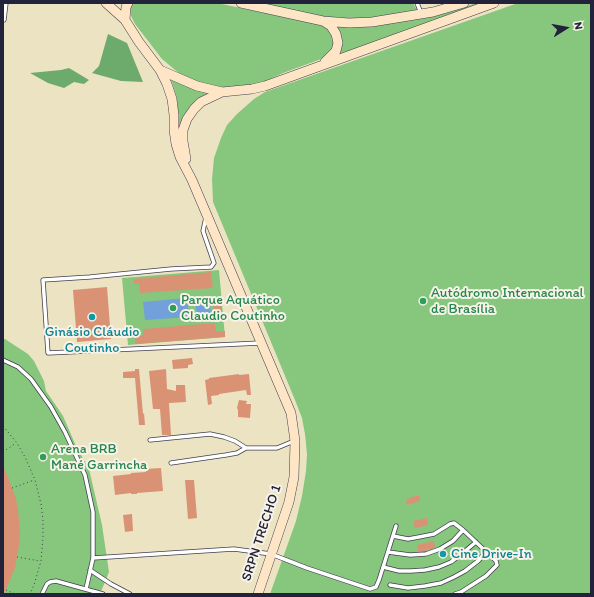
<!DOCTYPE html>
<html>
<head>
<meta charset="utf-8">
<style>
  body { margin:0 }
  #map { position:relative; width:594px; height:597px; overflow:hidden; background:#ece3c3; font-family:Itim,sans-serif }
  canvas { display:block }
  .frame { position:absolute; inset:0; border:4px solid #22223b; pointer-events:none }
  .north { position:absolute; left:546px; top:8px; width:40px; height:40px; -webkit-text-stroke:3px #f7f3e8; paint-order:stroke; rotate:79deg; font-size:11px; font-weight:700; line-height:16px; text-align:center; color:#22223b }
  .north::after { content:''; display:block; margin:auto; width:14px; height:18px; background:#22223b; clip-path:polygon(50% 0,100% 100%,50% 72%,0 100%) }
</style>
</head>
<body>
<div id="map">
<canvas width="594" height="597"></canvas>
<div class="frame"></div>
<div class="north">N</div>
</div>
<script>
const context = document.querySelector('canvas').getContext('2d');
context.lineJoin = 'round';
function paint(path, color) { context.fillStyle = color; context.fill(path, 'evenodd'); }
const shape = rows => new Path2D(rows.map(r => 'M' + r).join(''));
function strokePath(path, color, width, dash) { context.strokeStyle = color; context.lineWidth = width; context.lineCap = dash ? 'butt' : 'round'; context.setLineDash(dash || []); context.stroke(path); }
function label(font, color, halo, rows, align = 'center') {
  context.font = font + ' Itim,sans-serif'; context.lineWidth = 4; context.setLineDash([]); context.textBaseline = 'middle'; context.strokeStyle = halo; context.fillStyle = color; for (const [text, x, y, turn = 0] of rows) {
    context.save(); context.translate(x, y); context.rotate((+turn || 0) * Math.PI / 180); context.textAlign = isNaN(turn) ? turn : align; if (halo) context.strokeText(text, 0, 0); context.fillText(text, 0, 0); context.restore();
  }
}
const green = shape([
  [133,3,217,3,321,25,331,31,334,38,334,47,324,58,283,73,259,84,235,88,207,86,180,74,162,59,135,24,131,16,131,7],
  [256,3,413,3,417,10,369,19,325,17],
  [476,3,486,3,341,56,341,37,335,26,438,15,453,11],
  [518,3,591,3,591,594,270,594,296,521,302,496,306,471,307,454,305,434,302,418,295,400,213,202,212,179,214,158,221,138,227,125,237,114,254,99,265,92],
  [171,79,209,93,179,136,177,98],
  [219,270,225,337,128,345,122,278],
  [3,339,5,339,11,343,28,354,34,361,44,381,46,391,63,416,76,446,89,469,102,525,109,572,100,594,3,594]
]);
const forest = shape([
  [108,34,127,43,143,82,121,81,92,73,99,66],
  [69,68,89,80,84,84,74,82,64,88,48,83,30,73,61,70]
]);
const water = shape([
  [209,296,211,315,197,317,195,298],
  [187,298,189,317,145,320,143,302]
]);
const building = shape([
  [211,272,213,288,140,293,139,283,134,284,134,279],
  [107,287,111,339,77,342,73,290],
  [221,297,222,312,214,313,213,298],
  [215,323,216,332,225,331,225,337,135,344,135,335,143,335,143,329],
  [192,358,193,364,188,365,188,368,173,369,172,360],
  [135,369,139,369,143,414,144,413,145,425,139,425,135,378,123,378,123,372,135,371],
  [166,369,167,389,176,391,176,385,185,385,186,402,169,403,171,435,162,435,160,409,153,409,149,371],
  [239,374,239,375,249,374,251,395,247,395,246,390,219,394,219,395,211,396,212,404,208,405,205,380,209,379,209,378],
  [239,400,247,401,246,404,251,404,250,418,238,417,238,410,237,408],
  [3,466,8,477,16,499,18,510,20,533,19,545,15,568,4,594,3,594],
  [161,468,163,491,137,493,137,494,131,494,131,493,115,495,113,476,131,474,131,473,146,472,145,469],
  [185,480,194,480,197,518,188,519],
  [419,495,420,501,407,505,406,500,409,499,409,498],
  [132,514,133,531,125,532,123,515],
  [427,518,428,525,415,528,413,521],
  [433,541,436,547,425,551,418,551,417,545]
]);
const path = shape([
  [3,426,17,443,25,457,35,480,41,504,43,520,43,537,41,561,34,585,30,594],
  [3,452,16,443],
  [12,488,34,480],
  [17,557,40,561],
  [6,590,15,594]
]);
const lane = shape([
  [417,3,421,13],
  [3,20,4,20,6,3],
  [206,217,203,231,214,263,211,267,171,269,90,277,43,280,48,353,260,343],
  [3,360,18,367,31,379,51,407,65,432,85,475,93,512,93,558,86,589],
  [150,440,210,434,224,437,235,441,246,448,277,448,294,441],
  [171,463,226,455,237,453,246,448],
  [393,536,408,539,419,537,434,534,450,524,454,523,463,530,496,561,497,565,486,576,461,592,455,594],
  [388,552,410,555,426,554,440,549,453,541,463,530],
  [93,558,234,549,271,554,307,568,370,589,376,587,379,580,396,526],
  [383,567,399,571,411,571,425,570,439,567,451,562,464,552,476,542],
  [90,570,111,584,130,594],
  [390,585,408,588,425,586,441,583,454,577,465,571,478,561,486,552],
  [42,594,47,584,50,582,56,581,103,594]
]);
const secondary = shape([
  [106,3,125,20,139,42,160,70,197,86,222,92,252,89,265,86,494,3],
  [241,3,323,21,349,23,372,22,433,12,464,3],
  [125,20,126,7,128,3],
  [323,21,331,26,336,34,338,43,336,51,325,62],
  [160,70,167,84,172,99,174,115,174,130,176,144,180,157,192,180,291,413,295,441,294,477,289,502,258,594],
  [186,159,183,141,183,130,187,119,194,109,201,102,222,92]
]);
const markers = [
  [423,301,4,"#2e9e5b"],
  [173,308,4,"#2e9e5b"],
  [92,317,4,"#0f9aa8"],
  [43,457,4,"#2e9e5b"],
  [443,554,4,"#0f9aa8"]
];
const leisureNames = [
  ["Autódromo Internacional",431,293],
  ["de Brasília",431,309],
  ["Parque Aquático",181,300],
  ["Claudio Coutinho",181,316],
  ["Arena BRB",51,449],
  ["Mané Garrincha",51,465]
];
const cultureNames = [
  ["Ginásio Cláudio",92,332],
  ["Coutinho",92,348],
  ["Cine Drive-In",451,554,"left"]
];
const streetNames = [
  ["SRPN TRECHO 1",262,533,-72]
];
paint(green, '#86c67d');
paint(forest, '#6cab6c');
paint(water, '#72a0da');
paint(building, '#da9274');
strokePath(lane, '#403f4f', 5);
strokePath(secondary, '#403f4f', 10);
strokePath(path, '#403f4f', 1, [1, 3]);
strokePath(lane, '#fff', 3.5);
strokePath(secondary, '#fee5c5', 9);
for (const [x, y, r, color] of markers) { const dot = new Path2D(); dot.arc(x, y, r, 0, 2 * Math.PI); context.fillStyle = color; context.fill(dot); strokePath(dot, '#f7f3e8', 1.5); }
label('14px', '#27864d', '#f7f3e8', leisureNames, 'left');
label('14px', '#0d838f', '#f7f3e8', cultureNames);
label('14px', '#22223b', '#f7f3e8', streetNames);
</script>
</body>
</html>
